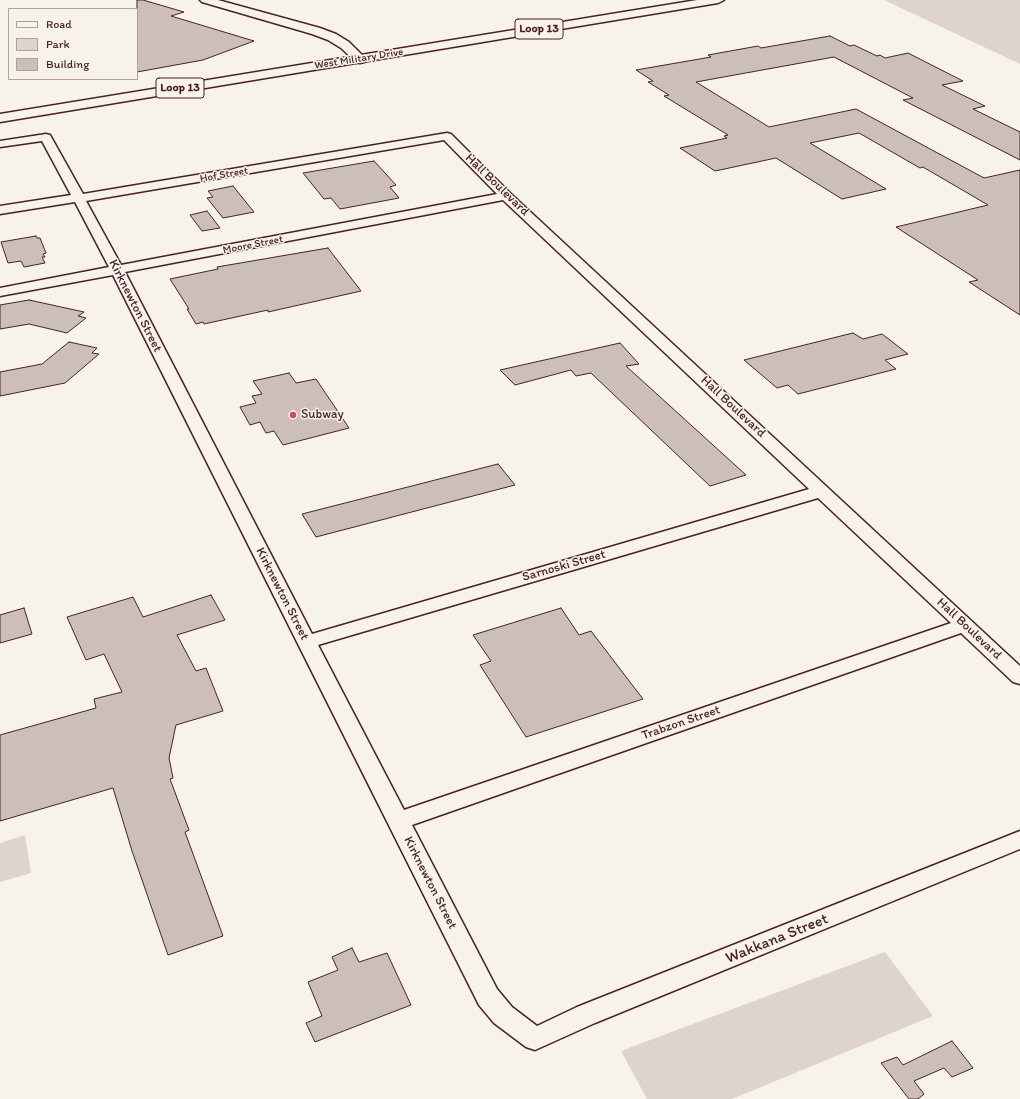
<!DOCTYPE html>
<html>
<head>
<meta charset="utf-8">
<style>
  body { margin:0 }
  #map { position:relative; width:1020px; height:1099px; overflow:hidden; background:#f7f3e8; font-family:Itim,sans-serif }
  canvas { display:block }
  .legend { position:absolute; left:8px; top:8px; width:130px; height:72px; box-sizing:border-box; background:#f7f3e8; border:1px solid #b29e9c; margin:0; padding:5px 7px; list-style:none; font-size:12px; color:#4a1f2b }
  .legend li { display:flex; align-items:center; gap:8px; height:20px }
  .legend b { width:20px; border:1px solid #b29e9c }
</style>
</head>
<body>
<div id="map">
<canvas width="1020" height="1099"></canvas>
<ul class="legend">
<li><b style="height:5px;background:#f7f3e8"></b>Road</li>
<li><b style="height:11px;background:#ded4cc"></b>Park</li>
<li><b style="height:11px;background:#ccbfb9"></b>Building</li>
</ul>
</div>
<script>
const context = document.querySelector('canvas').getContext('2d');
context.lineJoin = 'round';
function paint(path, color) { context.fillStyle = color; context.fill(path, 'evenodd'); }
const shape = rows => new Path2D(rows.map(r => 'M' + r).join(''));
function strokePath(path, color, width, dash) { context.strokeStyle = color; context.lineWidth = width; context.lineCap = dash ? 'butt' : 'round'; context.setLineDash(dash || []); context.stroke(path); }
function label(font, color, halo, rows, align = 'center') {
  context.font = font + ' Itim,sans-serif'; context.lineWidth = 3; context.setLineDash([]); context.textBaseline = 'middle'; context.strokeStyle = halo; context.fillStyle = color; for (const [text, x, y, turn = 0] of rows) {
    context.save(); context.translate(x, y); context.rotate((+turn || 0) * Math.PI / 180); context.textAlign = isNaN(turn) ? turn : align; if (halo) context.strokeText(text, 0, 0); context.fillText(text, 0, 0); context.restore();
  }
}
const green = shape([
  [884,0,1020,0,1020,64],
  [25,835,31,873,0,882,0,843],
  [885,952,933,1016,732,1099,647,1099,621,1051]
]);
const building = shape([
  [137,0,143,0,184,12,171,16,254,41,203,60,137,72,137,0],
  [830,36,850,46,854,45,877,56,880,55,885,58,908,53,963,81,942,85,985,106,973,109,1020,132,1020,160,903,100,913,98,834,57,696,82,769,127,856,109,984,178,1020,170,1020,315,969,282,978,280,896,227,988,205,923,167,920,168,859,133,810,143,886,189,842,199,776,158,715,171,680,148,727,138,724,136,728,135,664,96,669,95,648,82,653,81,636,70,711,57,708,55,758,46,761,48,830,36],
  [374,161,396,185,390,187,399,198,340,209,331,198,324,199,303,173,374,161],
  [233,186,254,212,223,218,207,198,213,197,208,191,233,186],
  [207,211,220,228,202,231,190,215,207,211],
  [36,236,37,238,40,238,46,253,43,254,45,257,42,257,45,263,24,267,21,261,8,263,1,242,36,236],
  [328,248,361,291,268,312,268,310,204,324,203,322,196,324,187,309,189,309,170,279,218,269,217,267,328,248],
  [29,300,84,312,78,316,86,318,67,333,29,324,0,329,0,305,29,300],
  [853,333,863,339,882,334,908,354,885,360,896,369,798,394,788,385,777,388,744,360,853,333],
  [69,342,97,348,92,353,99,354,65,383,0,396,0,372,42,364,69,342],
  [620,343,639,364,626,366,746,475,710,486,591,373,576,376,571,370,515,385,500,370,620,343],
  [289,373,296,383,316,379,349,428,283,445,274,431,266,433,260,422,250,425,240,407,256,403,252,396,262,394,253,381,289,373],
  [498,464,515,485,316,537,302,514,498,464],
  [211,595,225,620,177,635,196,671,206,668,223,711,176,725,169,758,173,778,170,779,189,830,185,832,223,936,168,955,132,851,113,788,0,821,0,735,96,708,94,699,122,692,104,654,86,660,67,617,133,597,143,617,211,595],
  [24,608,32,634,0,643,0,615,24,608],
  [561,608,579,635,591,631,643,699,526,737,480,665,491,661,473,635,561,608],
  [352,948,359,962,387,953,411,1005,315,1042,306,1023,322,1016,308,982,338,970,332,957,352,948],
  [952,1041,973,1068,952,1077,944,1068,914,1081,924,1094,918,1099,909,1099,881,1063,897,1057,903,1065,952,1041]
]);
const street = shape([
  [447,133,451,134,510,193,1020,666,1020,684,1013,682,961,633,412,825,497,989,512,1007,537,1026,577,1007,1020,831,1020,849,595,1023,535,1050,526,1047,494,1023,479,1005,113,275,0,296,0,288,109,267,75,202,0,214,0,206,71,195,42,141,0,147,0,141,46,134,50,135,83,194,447,133],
  [444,140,497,194,121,265,86,201,444,140],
  [503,200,809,489,312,634,125,272,503,200],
  [818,498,951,623,404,810,318,645,818,498]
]);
const secondary = shape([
  [200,0,218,0,320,28,336,34,349,42,366,59,364,62,360,63,356,62,341,48,328,40,312,34,202,2,200,0]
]);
const primary = shape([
  [697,0,724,0,718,3,0,122,0,114,697,0]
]);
const markers = [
  [293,415,4,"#d1495b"]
];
const farStreetnames = [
  ["West Military Drive",359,59,-9],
  ["Hof Street",224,175,-10],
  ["Moore Street",253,245,-11]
];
const shields = [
  [539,29,48],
  [180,88,48]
];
const shieldNames = [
  ["Loop 13",539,29],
  ["Loop 13",180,88]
];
const streetNames = [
  ["Hall Boulevard",497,185,44],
  ["Kirknewton Street",135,306,63],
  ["Hall Boulevard",733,407,43],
  ["Sarnoski Street",564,566,-16],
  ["Kirknewton Street",282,594,63],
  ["Hall Boulevard",969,629,43],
  ["Trabzon Street",681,723,-19],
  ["Kirknewton Street",430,883,63]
];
const poiNames = [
  ["Subway",301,415]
];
const nearStreetnames = [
  ["Wakkana Street",777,939,-22]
];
paint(green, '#ded4cc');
paint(building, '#ccbfb9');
strokePath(building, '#4a1f2b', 1);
strokePath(street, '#4a1f2b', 3);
strokePath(secondary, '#4a1f2b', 3);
strokePath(primary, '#4a1f2b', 3);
paint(street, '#f7f3e8');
paint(secondary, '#f7f3e8');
paint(primary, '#f7f3e8');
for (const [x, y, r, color] of markers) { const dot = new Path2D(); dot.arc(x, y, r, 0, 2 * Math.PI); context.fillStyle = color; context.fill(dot); strokePath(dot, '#f7f3e8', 1.5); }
label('11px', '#4a1f2b', '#f7f3e8', farStreetnames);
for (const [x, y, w] of shields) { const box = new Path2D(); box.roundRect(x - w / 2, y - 10, w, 20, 3); context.fillStyle = '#f7f3e8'; context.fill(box); strokePath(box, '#4a1f2b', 1); }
label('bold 12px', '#4a1f2b', null, shieldNames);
label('13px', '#4a1f2b', '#f7f3e8', streetNames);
label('13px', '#4a1f2b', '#f7f3e8', poiNames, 'left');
label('16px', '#4a1f2b', '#f7f3e8', nearStreetnames);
</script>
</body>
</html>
